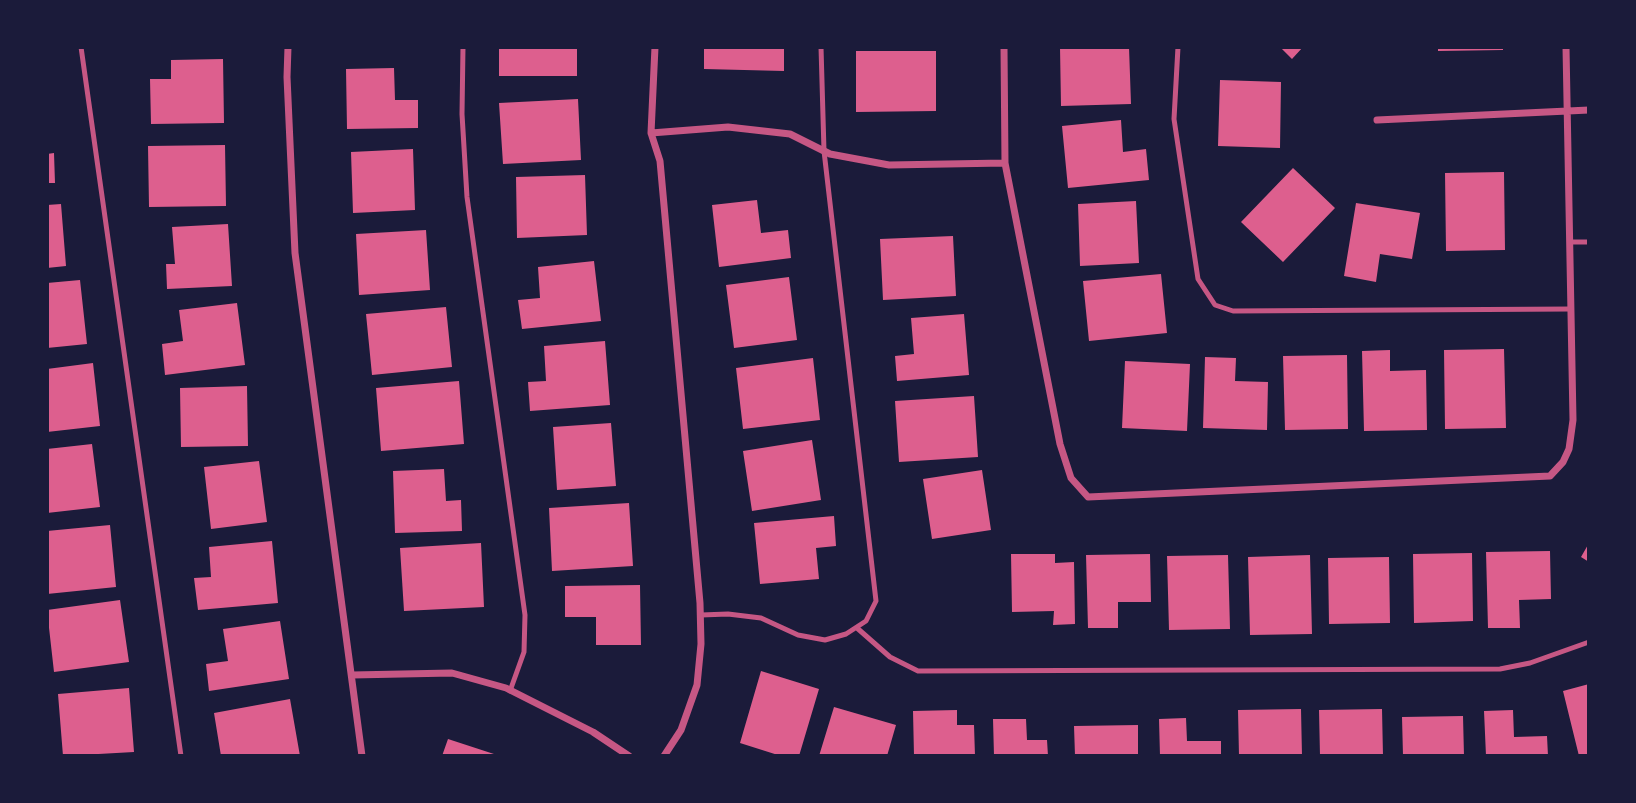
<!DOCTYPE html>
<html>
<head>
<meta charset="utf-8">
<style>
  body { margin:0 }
  #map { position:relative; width:1636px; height:803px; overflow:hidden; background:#1b1b3a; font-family:Poppins,sans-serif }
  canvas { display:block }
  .frame { position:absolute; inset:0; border:49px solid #1b1b3a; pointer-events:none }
</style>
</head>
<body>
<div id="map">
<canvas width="1636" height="803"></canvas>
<div class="frame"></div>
</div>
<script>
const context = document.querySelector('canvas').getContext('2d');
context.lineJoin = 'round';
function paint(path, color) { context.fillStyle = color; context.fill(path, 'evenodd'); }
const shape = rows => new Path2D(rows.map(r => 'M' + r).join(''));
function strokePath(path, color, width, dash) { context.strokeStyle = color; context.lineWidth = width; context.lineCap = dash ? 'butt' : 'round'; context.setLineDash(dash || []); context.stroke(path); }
const building = shape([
  [499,47,577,47,577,76,499,76],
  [704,47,784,47,784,71,704,69],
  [1060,47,1129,47,1131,104,1061,106],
  [1280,47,1303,47,1292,59],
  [1438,47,1503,47,1503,50,1438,51],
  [856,51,936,51,936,111,856,112],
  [223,59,224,123,151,124,150,79,171,79,171,60],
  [394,68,395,100,418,100,418,128,347,129,346,69],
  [1220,80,1281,82,1280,148,1218,146],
  [578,99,581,160,503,164,499,103],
  [1121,120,1123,152,1146,149,1149,180,1068,188,1062,126],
  [225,145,226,206,149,207,148,146],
  [413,149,415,210,353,213,351,152],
  [54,153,55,183,47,183,47,154],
  [1293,168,1335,208,1283,262,1241,222],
  [1504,172,1505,250,1446,251,1445,173],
  [585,175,587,235,517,238,516,177],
  [757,200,761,233,788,230,791,258,719,267,712,205],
  [1136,201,1139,263,1080,266,1078,204],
  [1356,203,1420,213,1412,259,1380,254,1376,282,1344,276],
  [61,204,66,266,47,268,47,205],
  [228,224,232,286,167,289,166,264,175,264,172,227],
  [426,230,430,290,359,295,356,234],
  [953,236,956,296,883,300,880,239],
  [594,261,601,321,522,329,518,300,540,298,538,267],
  [1161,274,1167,333,1089,341,1083,281],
  [789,277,797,340,734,348,726,285],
  [80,280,87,344,47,348,47,283],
  [237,303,245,365,165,375,162,344,183,341,179,310],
  [446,307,452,367,372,375,366,314],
  [964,314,969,375,897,381,895,356,914,354,911,318],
  [605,341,610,405,530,411,528,382,546,381,544,346],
  [1504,349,1506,428,1445,429,1444,350],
  [1390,350,1390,371,1426,370,1427,430,1364,431,1362,351],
  [1347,355,1348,429,1285,430,1283,356],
  [1205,357,1236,358,1235,381,1268,382,1267,430,1203,428],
  [813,358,820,420,743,429,736,368],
  [1125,361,1190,364,1187,431,1122,428],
  [93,363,100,426,47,432,47,369],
  [459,381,464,444,381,451,376,388],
  [247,386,248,446,181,447,180,388],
  [974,396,978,457,899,462,895,401],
  [611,423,616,486,557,490,553,427],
  [812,440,821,500,752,511,743,451],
  [92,444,100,507,47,513,47,449],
  [259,461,267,522,211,529,204,467],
  [444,469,446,501,461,500,462,531,395,533,393,471],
  [982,470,991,530,932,539,923,479],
  [629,503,633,566,552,571,549,508],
  [834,516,836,546,816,548,819,579,760,584,754,523],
  [110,525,116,587,47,594,47,531],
  [272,541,278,603,198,610,194,578,211,577,209,547],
  [481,543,484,607,404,611,400,548],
  [1589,543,1589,562,1581,557],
  [1550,551,1551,599,1519,600,1520,628,1488,628,1486,552],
  [1472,553,1473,621,1414,623,1413,554],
  [1011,554,1055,554,1055,563,1074,562,1075,624,1053,625,1054,611,1012,612],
  [1150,554,1151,602,1118,602,1118,628,1088,628,1086,555],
  [1228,555,1230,629,1169,630,1167,556],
  [1310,555,1312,634,1250,635,1248,557],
  [1389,557,1390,623,1329,624,1328,558],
  [640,585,641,645,596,645,596,617,565,617,565,586],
  [120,600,129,662,54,672,47,610],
  [280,621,289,679,209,691,206,664,228,661,223,629],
  [761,671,819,689,799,756,781,756,740,743],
  [1589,684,1589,756,1579,756,1563,691],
  [129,688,134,752,63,756,58,694],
  [290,699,300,756,221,756,214,713],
  [834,707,896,725,887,756,819,756],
  [1301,709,1302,756,1239,756,1238,710],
  [1382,709,1383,756,1320,756,1319,710],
  [957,710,957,725,974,725,975,756,914,756,913,711],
  [1513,710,1514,737,1547,736,1548,756,1486,756,1484,711],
  [1463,716,1464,756,1403,756,1402,717],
  [1186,718,1187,741,1221,741,1221,756,1160,756,1159,719],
  [993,719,1026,719,1027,740,1047,740,1048,756,994,756],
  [1138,725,1138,756,1075,756,1074,726],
  [448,739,497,755,497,756,442,756]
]);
const service = shape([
  [81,47,181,756],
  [463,47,462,114,467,197,525,615,524,652,510,691],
  [1178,47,1174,119,1198,279,1215,305,1233,311,1571,309],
  [1570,242,1589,242],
  [701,615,728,614,761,618,798,635,825,640,846,634,866,621,876,601,824,151,821,47],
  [857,628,890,657,918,671,1500,669,1530,663,1589,642]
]);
const minor = shape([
  [288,47,287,77,295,253,362,756],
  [655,47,651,133,660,161,700,603,701,644,697,685,681,730,664,756],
  [1004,47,1005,163,1060,444,1071,478,1088,497,1550,476,1563,462,1569,449,1573,420,1566,47],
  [1377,120,1589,110],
  [651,133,728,127,790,134,830,154,889,165,1005,163],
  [352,675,452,673,506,688,593,732,629,756]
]);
paint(building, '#dd5f8e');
strokePath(service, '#c65784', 5);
strokePath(minor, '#c65784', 7);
</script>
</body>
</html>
